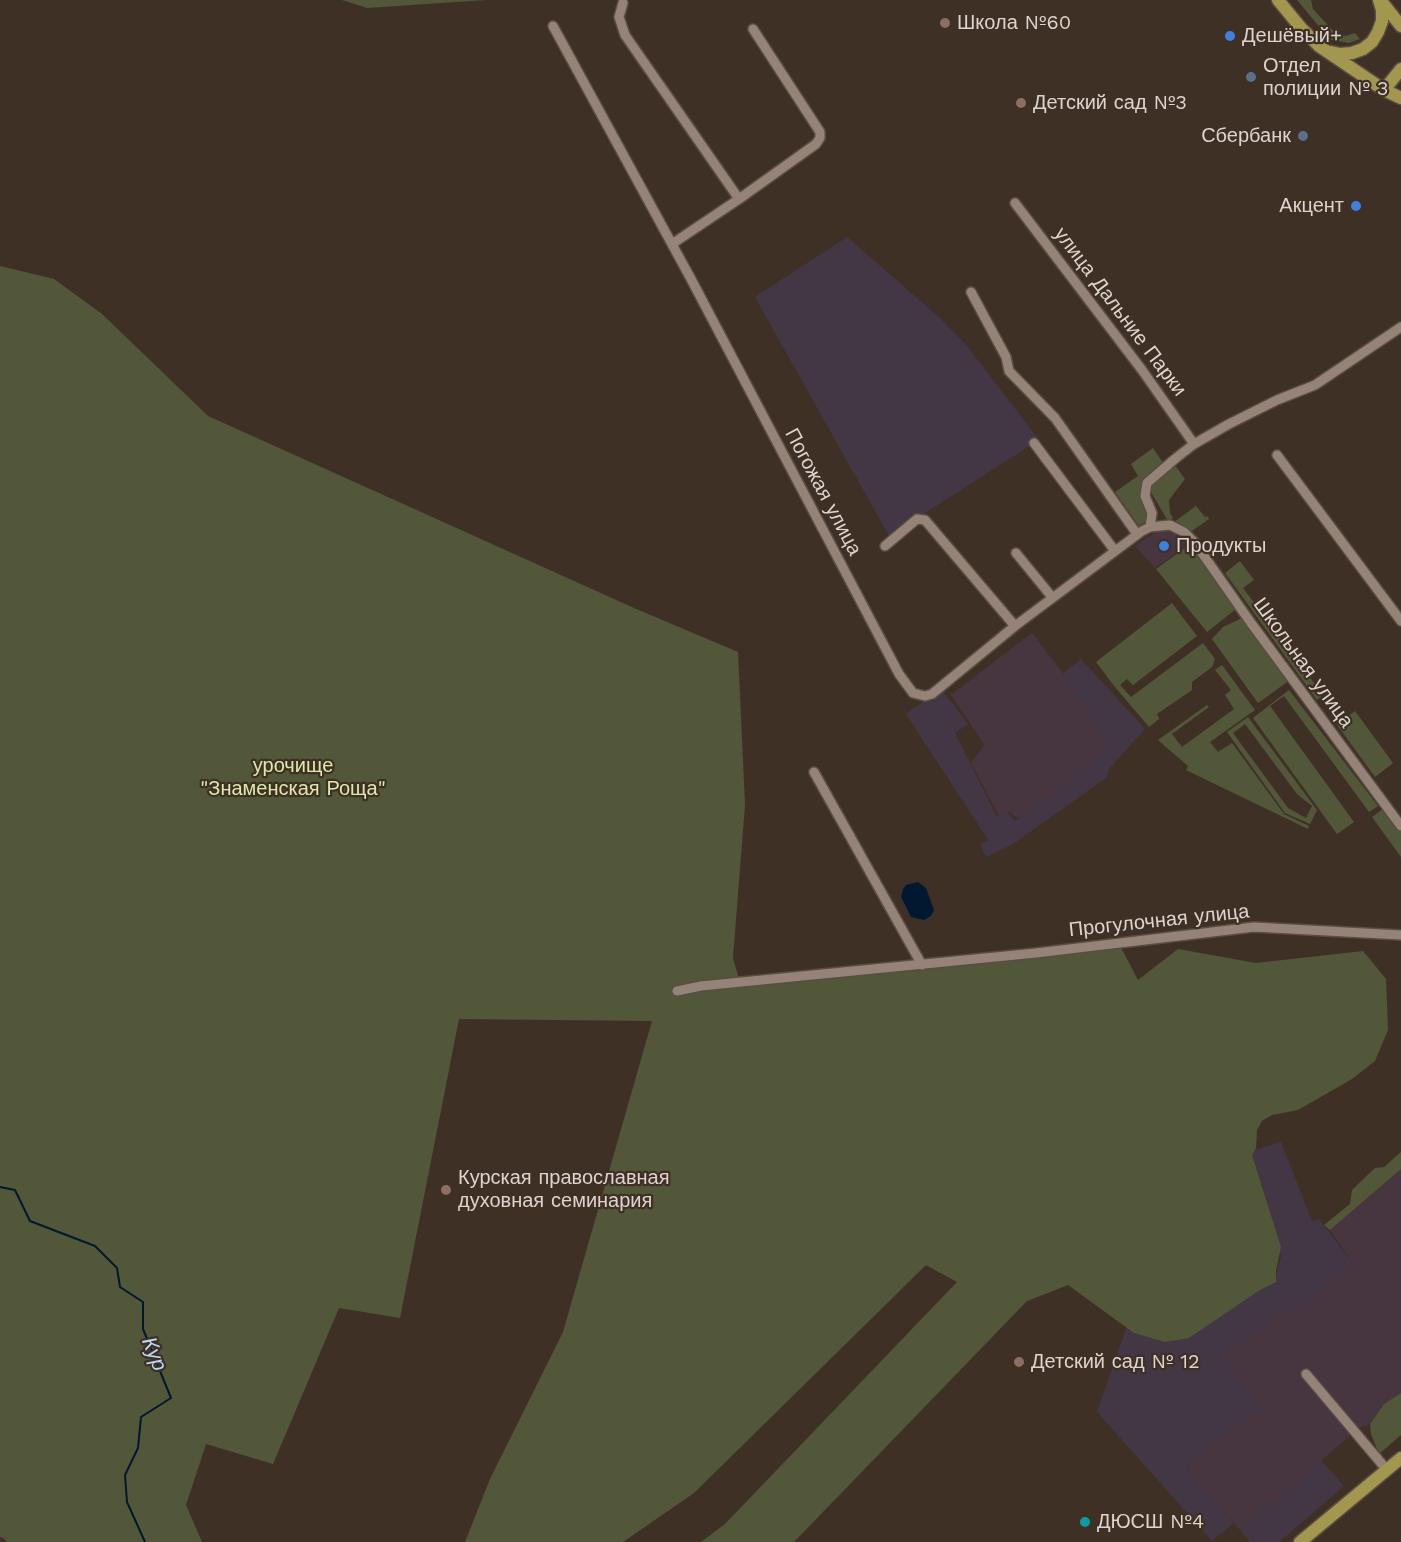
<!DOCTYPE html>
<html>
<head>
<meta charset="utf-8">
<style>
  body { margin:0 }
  canvas { display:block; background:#3f3026 }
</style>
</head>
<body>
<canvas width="1401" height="1542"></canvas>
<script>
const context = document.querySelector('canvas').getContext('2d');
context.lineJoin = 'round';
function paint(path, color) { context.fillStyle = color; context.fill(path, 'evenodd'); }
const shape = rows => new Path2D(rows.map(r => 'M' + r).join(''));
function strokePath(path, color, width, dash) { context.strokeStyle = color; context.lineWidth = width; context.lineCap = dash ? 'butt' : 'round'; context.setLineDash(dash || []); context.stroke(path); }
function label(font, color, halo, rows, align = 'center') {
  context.font = font + ' "Work Sans",sans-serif'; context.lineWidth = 4.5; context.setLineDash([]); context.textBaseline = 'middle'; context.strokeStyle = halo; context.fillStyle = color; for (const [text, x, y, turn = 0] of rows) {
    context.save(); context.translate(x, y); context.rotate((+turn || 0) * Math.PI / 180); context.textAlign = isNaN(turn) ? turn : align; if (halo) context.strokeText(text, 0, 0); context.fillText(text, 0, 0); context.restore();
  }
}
const commercial = shape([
  [1166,528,1173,529,1188,544,1155,568,1135,546,1157,531],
  [1032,633,1115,741,1078,775,1020,820,1008,811,1000,818,971,763,985,745,951,695],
  [1401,1169,1401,1393,1384,1404,1370,1424,1359,1428,1240,1530,1186,1467,1261,1407,1223,1358,1278,1311,1296,1305,1353,1264,1330,1230]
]);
const industrial = shape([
  [847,237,940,318,967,346,1039,440,889,536,755,297],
  [1081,659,1145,729,1109,769,1107,777,1013,844,986,857,980,844,988,840,906,714,941,689,968,724,955,733,997,817,1006,811,1015,821,1060,788,1110,742,1061,675],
  [1281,1142,1312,1221,1319,1219,1353,1264,1302,1305,1296,1305,1283,1317,1278,1312,1223,1358,1261,1407,1186,1467,1234,1523,1212,1541,1097,1412,1127,1326,1275,1280,1281,1256,1249,1152],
  [1321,1460,1344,1486,1279,1542,1250,1542,1240,1530]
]);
const green = shape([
  [342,0,486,0,367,8],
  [1297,0,1311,0,1313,9,1336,34,1346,36,1355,33,1360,39,1349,43,1332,40,1327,36],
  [0,266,54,279,102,314,208,416,634,608,738,652,745,805,733,958,740,982,1117,940,1138,980,1178,949,1256,963,1363,951,1386,979,1388,1030,1375,1061,1352,1079,1298,1110,1272,1115,1262,1121,1257,1130,1256,1148,1252,1155,1281,1247,1276,1270,1276,1282,1260,1290,1189,1338,1165,1342,1134,1333,1068,1285,1027,1301,794,1542,701,1542,725,1524,957,1282,926,1265,694,1493,623,1542,465,1542,490,1479,563,1332,652,1021,459,1019,400,1318,339,1308,273,1464,206,1444,186,1505,202,1542,7,1542,3,1538,0,1537],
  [1153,448,1163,463,1143,484,1141,490,1141,501,1149,515,1147,521,1139,526,1115,492,1138,476,1131,464],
  [1174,464,1185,479,1169,500,1170,513,1173,518,1168,521,1152,494,1150,487,1151,483],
  [1196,506,1205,517,1207,516,1209,519,1186,535,1170,525],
  [1189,545,1236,609,1207,632,1156,569],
  [1240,561,1254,580,1243,588,1323,695,1317,700,1225,573],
  [1172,603,1197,636,1133,685,1127,679,1120,685,1131,697,1203,643,1215,659,1212,667,1192,682,1192,690,1157,714,1159,719,1149,727,1115,687,1096,662],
  [1244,617,1290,680,1258,703,1212,639,1223,627],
  [1222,665,1255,710,1210,742,1218,752,1232,743,1284,814,1309,826,1308,829,1186,770,1188,766,1158,740,1207,705,1209,707,1172,734,1182,747,1234,709,1225,695,1231,690,1215,670],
  [1289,690,1378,806,1369,812,1284,696,1270,706,1354,822,1337,834,1253,718],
  [1355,711,1393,763,1375,777,1337,725],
  [1248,717,1317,810,1310,824,1285,813,1227,732],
  [1245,724,1297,794,1312,806,1306,818,1288,808,1233,733],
  [1387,806,1401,826,1401,857,1372,817],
  [1401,1152,1401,1169,1330,1230,1324,1225,1350,1204,1352,1190,1375,1168,1384,1167],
  [1401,1393,1401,1435,1379,1454,1371,1434,1370,1424,1384,1404]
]);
const water = shape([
  [918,882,926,888,934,910,931,916,924,920,911,917,901,897,903,889,906,885]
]);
const stream = shape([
  [0,1187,15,1190,30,1221,95,1246,117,1268,120,1287,143,1302,143,1329,171,1398,141,1417,138,1448,125,1475,127,1502,145,1542]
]);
const minor = shape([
  [623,3,619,17,625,35,739,199],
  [553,26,691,279,899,674,913,693,925,696,932,694,1015,626,1142,531,1150,527,1170,525,1184,532,1195,543,1251,623,1401,826],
  [1015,203,1142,370,1194,444],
  [672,244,739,199,816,144,820,138,820,132,753,29],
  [971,292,1006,357,1009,371,1055,418,1137,534],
  [1034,443,1115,551],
  [1277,455,1401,621],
  [1150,527,1152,513,1145,496,1147,483,1176,458,1194,444,1229,424,1277,400,1315,385,1401,327],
  [885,546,917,519,925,520,1015,626],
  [1016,553,1052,597],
  [814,772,922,965],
  [677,991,701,986,1036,953,1254,927,1401,935],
  [1306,1374,1387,1470]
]);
const major = shape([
  [1278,0,1301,28,1319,46,1384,90,1401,98],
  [1381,1,1401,26],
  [1331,52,1340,54,1352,53,1363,49,1372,42,1378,32,1382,21,1382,10,1379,0],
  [1384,90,1401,69],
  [1300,1542,1401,1458]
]);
const markers = [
  [945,23,6,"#8d6e63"],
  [1230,36,6,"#3f7fe0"],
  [1251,77,6,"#5c6f8a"],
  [1021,103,6,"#8d6e63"],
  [1303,136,6,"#5c6f8a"],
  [1356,206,6,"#3f7fe0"],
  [1164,546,6,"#3f7fe0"],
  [446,1190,6,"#8d6e63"],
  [1019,1362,6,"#8d6e63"],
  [1085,1522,6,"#0f9aa8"]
];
const poiNames = [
  ["Школа №60",957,23],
  ["Дешёвый+",1242,36],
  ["Отдел",1263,66],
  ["полиции № 3",1263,89],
  ["Детский сад №3",1033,103],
  ["Сбербанк",1291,136,"right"],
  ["Акцент",1344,206,"right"],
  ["Продукты",1176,546],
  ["Курская православная",458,1178],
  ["духовная семинария",458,1201],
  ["Детский сад № 12",1031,1362],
  ["ДЮСШ №4",1097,1522]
];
const streetNames = [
  ["улица Дальние Парки",1120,312,53],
  ["Погожая улица",823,492,62],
  ["Школьная улица",1303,663,54],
  ["Прогулочная улица",1159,921,-6]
];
const parkNames = [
  ["урочище",293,766],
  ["\"Знаменская Роща\"",293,789]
];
const waterNames = [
  ["Кур",154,1354,68]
];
paint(commercial, '#473640');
paint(industrial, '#433645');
paint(green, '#515738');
paint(water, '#011830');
strokePath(stream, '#011830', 2);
strokePath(minor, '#594d44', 12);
strokePath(major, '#594d44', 15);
strokePath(minor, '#958377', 9);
strokePath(major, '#a3974f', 12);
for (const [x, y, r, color] of markers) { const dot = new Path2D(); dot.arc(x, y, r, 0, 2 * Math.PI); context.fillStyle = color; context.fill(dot); strokePath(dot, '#3f3026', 2); }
label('20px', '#ddd4cd', '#3f3026', poiNames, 'left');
label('20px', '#ddd4cd', '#3f3026', streetNames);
label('20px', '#dce9a8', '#3f3026', parkNames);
label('italic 21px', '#bcd8f6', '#3f3026', waterNames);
</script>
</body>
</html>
